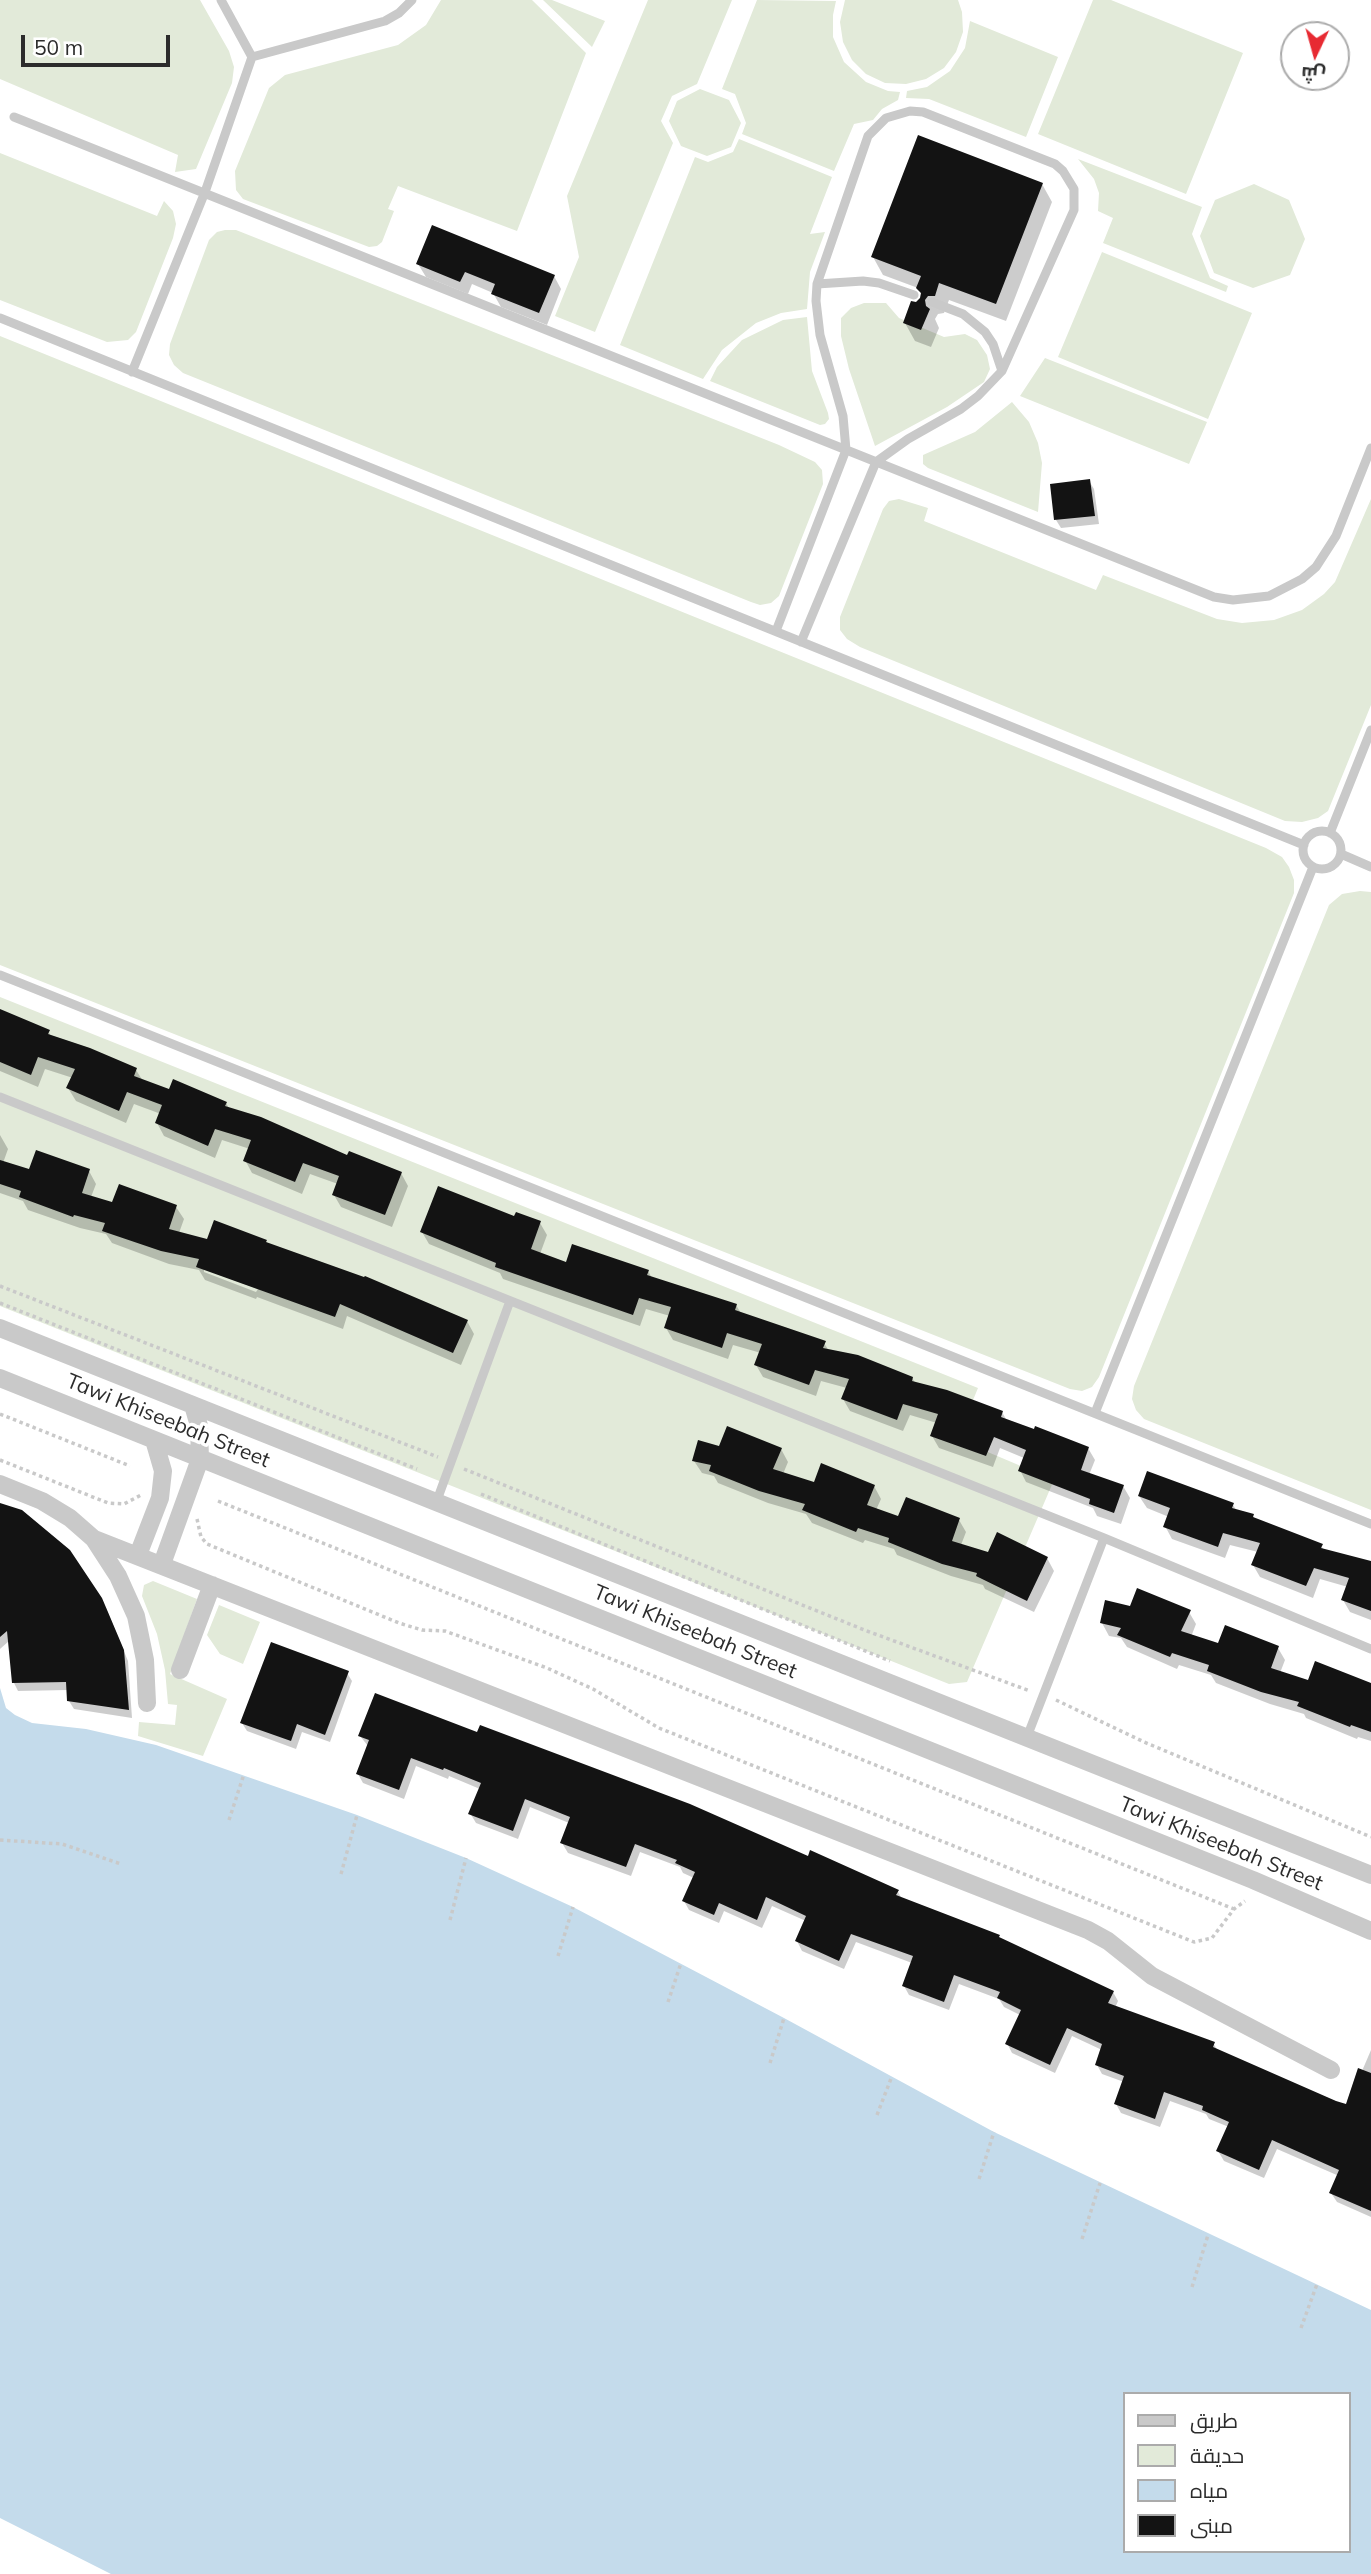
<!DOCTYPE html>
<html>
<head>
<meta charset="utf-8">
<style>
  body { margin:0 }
  #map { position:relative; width:1371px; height:2574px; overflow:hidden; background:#fff; font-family:Mulish,Cairo,sans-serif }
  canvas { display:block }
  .legend { position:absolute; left:1123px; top:2392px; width:228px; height:161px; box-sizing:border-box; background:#fff; border:2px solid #ababab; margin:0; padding:9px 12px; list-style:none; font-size:21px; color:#2c2c2c }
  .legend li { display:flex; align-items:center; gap:14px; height:35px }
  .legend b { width:35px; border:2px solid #ababab }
  .north { position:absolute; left:1280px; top:21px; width:70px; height:70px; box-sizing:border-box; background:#fff; border:2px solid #ababab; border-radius:50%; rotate:185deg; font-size:19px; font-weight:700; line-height:28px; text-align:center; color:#2c2c2c }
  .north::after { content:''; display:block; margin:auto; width:24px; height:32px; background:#e72a32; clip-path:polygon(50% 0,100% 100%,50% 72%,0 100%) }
  .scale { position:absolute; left:21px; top:35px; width:149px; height:32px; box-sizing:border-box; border:4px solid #2c2c2c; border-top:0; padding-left:9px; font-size:21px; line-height:24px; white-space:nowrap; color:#2c2c2c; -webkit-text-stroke:5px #fff; paint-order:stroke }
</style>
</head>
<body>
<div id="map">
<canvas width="1371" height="2574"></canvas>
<ul class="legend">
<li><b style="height:9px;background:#c9c9c9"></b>طريق</li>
<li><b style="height:19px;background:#e2ead9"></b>حديقة</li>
<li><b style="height:19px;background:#c4dbeb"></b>مياه</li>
<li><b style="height:19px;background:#131313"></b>مبنى</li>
</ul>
<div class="north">ش</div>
<div class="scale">50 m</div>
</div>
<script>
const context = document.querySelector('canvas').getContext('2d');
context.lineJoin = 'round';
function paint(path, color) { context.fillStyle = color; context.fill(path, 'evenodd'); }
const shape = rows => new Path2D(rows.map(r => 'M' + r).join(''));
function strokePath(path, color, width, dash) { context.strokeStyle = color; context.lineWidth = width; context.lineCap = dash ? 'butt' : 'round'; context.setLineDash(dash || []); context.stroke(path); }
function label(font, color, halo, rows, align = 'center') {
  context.font = font + ' Mulish,sans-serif'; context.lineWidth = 7; context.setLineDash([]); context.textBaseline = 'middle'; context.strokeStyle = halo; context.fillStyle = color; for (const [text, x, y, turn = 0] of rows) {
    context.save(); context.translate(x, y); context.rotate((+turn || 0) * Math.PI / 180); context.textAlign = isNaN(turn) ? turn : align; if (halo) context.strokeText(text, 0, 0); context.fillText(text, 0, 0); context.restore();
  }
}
const green = shape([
  [0,0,200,0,229,51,234,67,232,83,196,169,175,172,178,155,0,79],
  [441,0,532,0,586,53,517,231,398,186,388,209,394,211,382,242,377,246,369,247,243,199,236,190,235,171,269,88,285,75,398,45,426,25],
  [543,0,552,0,605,21,592,47],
  [648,0,732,0,697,84,672,96,661,121,673,143,595,332,555,316,579,257,567,196],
  [757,0,836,1,833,15,833,37,844,62,866,82,888,91,900,92,898,100,882,109,873,120,854,124,834,171,742,134,746,123,735,94,722,89],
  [845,0,958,0,962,12,963,32,956,52,944,68,926,79,906,84,885,83,866,74,852,60,843,42,840,22],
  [1093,0,1111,0,1243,53,1186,194,1038,134],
  [970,21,1058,57,1026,137,929,99,906,98,907,91,927,87,950,71,965,48],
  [700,89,729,100,741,123,731,147,707,156,681,146,669,121,677,101],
  [739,139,832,177,810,234,825,232,810,272,807,309,781,313,756,323,722,350,703,379,620,345,695,157,708,162,733,152],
  [0,153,157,216,164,201,173,211,176,224,173,238,136,332,128,340,107,342,0,300],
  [1078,159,1202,207,1192,234,1210,278,1228,286,1226,292,1103,243,1113,218,1098,211,1099,193,1094,179],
  [1254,184,1289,200,1305,239,1290,275,1253,288,1214,273,1200,236,1215,200],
  [225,230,236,230,779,445,815,462,822,470,823,484,779,596,771,603,760,605,751,602,183,373,174,365,169,355,170,344,209,240,217,232],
  [1102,252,1252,313,1208,419,1058,357],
  [864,303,886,303,899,318,944,337,965,334,977,340,987,355,990,369,984,382,947,407,875,446,849,369,841,336,841,318,851,308],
  [807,317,812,371,828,413,829,419,825,424,820,425,710,381,717,367,742,340,783,320],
  [0,336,1266,848,1282,857,1289,867,1294,880,1294,893,1099,1377,1092,1387,1082,1391,1070,1389,0,965],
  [1045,358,1207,422,1189,464,1020,396],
  [1012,402,1029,422,1038,443,1042,463,1038,512,928,468,923,464,923,455,975,432],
  [899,499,928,508,924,521,1096,590,1103,575,1217,619,1242,623,1274,620,1302,610,1324,594,1335,582,1371,499,1371,705,1328,811,1318,818,1302,822,1285,821,860,647,847,639,840,630,840,617,883,509,889,501],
  [1360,891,1371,892,1371,1510,1144,1419,1136,1410,1132,1399,1134,1386,1329,905,1342,894],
  [0,997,978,1388,957,1439,1054,1480,967,1682,949,1684,0,1306],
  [153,1581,197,1599,170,1674,227,1699,203,1756,138,1736,139,1722,175,1725,177,1705,168,1704,165,1670,157,1634,142,1596,144,1585],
  [219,1605,260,1622,243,1664,220,1654,207,1635]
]);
const water = shape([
  [0,1688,6,1708,15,1715,32,1723,86,1729,156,1745,357,1815,466,1858,573,1907,784,2018,994,2132,1371,2310,1371,2574,111,2574,0,2518],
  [1124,2394,1348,2394,1348,2551,1124,2551]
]);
const shadow = shape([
  [1042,184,1052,202,1006,321,949,300,944,313,938,314,935,319,939,328,931,347,915,341,905,323,922,295,918,288,883,275,873,257],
  [418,264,554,276,561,289,547,325,501,307,493,293,472,284,468,294,426,277],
  [1089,481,1094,489,1099,524,1061,528,1056,520,1052,485],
  [0,1011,48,1031,52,1038,136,1070,143,1081,170,1091,226,1103,230,1110,348,1157,401,1173,408,1186,392,1227,341,1207,334,1195,338,1184,310,1174,302,1194,252,1173,245,1160,250,1149,222,1140,215,1158,164,1136,157,1123,161,1114,134,1104,126,1123,76,1101,68,1088,73,1078,45,1069,38,1087,0,1071],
  [0,1135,8,1149,3,1163,30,1171,89,1171,96,1184,91,1197,114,1205,176,1207,184,1219,179,1233,208,1241,266,1241,267,1244,467,1321,474,1334,461,1365,347,1316,343,1329,257,1297,256,1299,205,1280,199,1270,169,1264,112,1243,106,1234,80,1228,28,1210,23,1201,0,1193],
  [204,1269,258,1289,256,1292,204,1272],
  [515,1219,540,1223,547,1235,540,1254,567,1264,648,1271,652,1278,736,1305,742,1315,824,1343,829,1351,912,1378,916,1384,1002,1412,1007,1421,1088,1448,1095,1460,1089,1475,1123,1486,1130,1498,1121,1524,1097,1516,1093,1508,1026,1482,1020,1470,1024,1458,1000,1448,993,1467,939,1448,932,1436,937,1423,910,1415,903,1431,850,1411,843,1399,847,1388,821,1381,816,1396,763,1377,756,1365,761,1353,733,1345,728,1359,673,1340,666,1328,670,1316,646,1309,640,1326,503,1279,500,1273,429,1244,422,1232],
  [720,1448,781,1449,788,1462,783,1474,815,1484,874,1486,881,1499,876,1510,899,1518,959,1520,966,1532,961,1545,989,1554,1047,1558,1054,1571,1034,1612,985,1589,983,1585,951,1576,897,1555,894,1549,865,1540,863,1543,812,1523,806,1514,768,1503,718,1483,714,1476,702,1473,694,1461],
  [1139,1496,1233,1505,1237,1511,1253,1516,1255,1520,1321,1546,1325,1551,1371,1563,1371,1620,1350,1612,1343,1600,1348,1587,1320,1579,1313,1598,1260,1577,1253,1565,1258,1552,1230,1545,1225,1558,1172,1539,1165,1526,1169,1517,1147,1508],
  [0,1505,106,1608,128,1661,132,1718,74,1709,69,1701,68,1690,18,1691,14,1683,9,1641,0,1649],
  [1131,1608,1189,1612,1196,1624,1191,1637,1219,1646,1278,1648,1285,1660,1280,1673,1309,1682,1371,1690,1371,1741,1358,1737,1357,1739,1306,1718,1304,1714,1270,1704,1216,1683,1211,1675,1179,1665,1177,1669,1127,1647,1121,1638,1109,1636,1102,1623],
  [347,1673,352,1681,330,1742,302,1732,296,1749,247,1731,242,1723],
  [360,1736,808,1858,898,1892,902,1899,1000,1939,1113,1992,1118,2001,1115,2008,1213,2043,1218,2051,1347,2106,1371,2050,1371,2217,1337,2202,1331,2193,1339,2176,1277,2149,1264,2178,1224,2161,1218,2151,1229,2127,1209,2119,1206,2114,1170,2101,1160,2127,1121,2113,1116,2104,1124,2082,1102,2074,1097,2065,1102,2050,1072,2036,1055,2073,1012,2053,1007,2043,1020,2015,1004,2007,999,1999,959,1984,949,2010,909,1995,904,1986,912,1963,856,1942,844,1969,802,1951,797,1941,806,1921,772,1906,762,1928,724,1911,719,1923,689,1910,684,1901,694,1878,683,1873,680,1867,640,1852,631,1876,568,1853,562,1843,569,1823,530,1807,518,1839,476,1823,470,1813,480,1789,449,1776,448,1779,416,1766,404,1799,363,1783,358,1774,368,1746]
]);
const building = shape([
  [918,135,1043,183,996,304,939,283,935,296,928,296,925,300,926,306,930,309,921,330,903,323,911,301,916,302,920,298,921,293,916,288,921,276,871,257],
  [432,225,555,275,539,313,491,294,495,284,465,272,460,282,416,264],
  [1090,479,1095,516,1054,520,1050,484],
  [0,1009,50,1030,48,1034,90,1048,137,1068,134,1076,169,1089,173,1079,227,1102,225,1106,261,1117,347,1155,349,1151,402,1172,385,1215,332,1195,339,1176,303,1163,295,1182,243,1161,251,1140,215,1129,208,1146,155,1123,162,1105,127,1092,119,1111,66,1088,75,1069,38,1057,31,1075,0,1062],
  [36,1150,90,1169,82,1193,112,1202,119,1184,177,1205,169,1229,207,1239,214,1220,267,1240,266,1242,364,1277,365,1276,468,1320,453,1353,340,1304,335,1317,196,1267,199,1259,161,1251,102,1231,105,1223,74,1215,73,1217,19,1197,21,1191,0,1184,0,1160,29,1169],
  [438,1186,514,1216,516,1212,541,1221,531,1249,566,1262,572,1244,649,1270,647,1275,737,1304,735,1310,826,1341,823,1348,858,1355,913,1377,912,1381,947,1390,1003,1411,1001,1417,1034,1429,1035,1426,1089,1447,1081,1470,1124,1485,1114,1513,1089,1504,1090,1499,1018,1471,1026,1450,994,1437,986,1456,930,1436,938,1414,903,1404,897,1420,841,1399,849,1379,815,1370,809,1385,754,1365,762,1344,727,1333,722,1348,664,1328,671,1307,639,1298,633,1315,495,1267,496,1263,420,1232],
  [727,1426,782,1448,773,1469,814,1482,821,1463,875,1485,867,1505,898,1516,906,1497,960,1518,952,1541,988,1552,997,1532,1048,1557,1027,1601,976,1576,977,1573,942,1564,888,1542,889,1538,858,1528,856,1532,802,1510,805,1504,759,1491,709,1471,711,1465,692,1461,698,1440,719,1446],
  [1147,1471,1234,1503,1232,1508,1254,1514,1253,1517,1323,1544,1321,1548,1371,1561,1371,1611,1341,1600,1349,1578,1314,1568,1306,1586,1251,1565,1260,1543,1223,1533,1218,1547,1163,1527,1170,1508,1138,1496],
  [0,1503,22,1510,70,1550,102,1598,124,1650,129,1710,67,1701,66,1682,12,1683,7,1631,0,1637],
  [1137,1588,1191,1610,1181,1631,1218,1643,1225,1625,1279,1646,1271,1668,1308,1680,1315,1661,1371,1683,1371,1732,1351,1725,1350,1727,1297,1706,1299,1702,1261,1692,1207,1671,1209,1665,1172,1653,1170,1657,1117,1635,1121,1628,1100,1623,1105,1600,1130,1606],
  [271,1642,349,1671,325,1735,297,1724,291,1741,240,1723],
  [375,1693,477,1732,480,1725,690,1804,808,1856,810,1850,899,1890,896,1895,1000,1935,999,1937,1114,1991,1108,2003,1215,2042,1213,2047,1336,2101,1346,2104,1358,2068,1371,2073,1371,2211,1329,2193,1339,2170,1272,2140,1259,2170,1216,2151,1229,2122,1202,2110,1203,2106,1164,2092,1155,2119,1114,2104,1124,2076,1095,2065,1102,2044,1067,2028,1050,2065,1005,2044,1021,2010,997,1998,1000,1992,954,1975,944,2002,902,1986,913,1956,851,1934,839,1961,795,1941,806,1916,766,1897,757,1920,719,1903,714,1915,682,1901,695,1872,675,1863,677,1860,635,1844,626,1867,560,1843,570,1817,525,1799,513,1831,468,1814,481,1783,444,1768,443,1770,411,1758,399,1790,356,1774,369,1740,358,1736]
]);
const path = shape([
  [0,1286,438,1457],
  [0,1303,417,1469],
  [0,1414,130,1466],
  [0,1460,108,1503,124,1504,143,1494],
  [464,1469,867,1631,1030,1691],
  [481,1494,890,1661],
  [218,1501,1234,1909],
  [197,1519,201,1537,207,1544,399,1623,422,1630,445,1631,547,1668,593,1689,659,1728,1194,1942,1212,1938,1234,1909,1245,1901],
  [1056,1700,1144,1742,1371,1837],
  [229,1820,244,1774],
  [0,1840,62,1844,121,1864],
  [341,1874,357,1815],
  [450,1920,466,1858],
  [558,1956,573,1907],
  [668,2002,681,1963],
  [770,2063,784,2018],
  [877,2115,892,2076],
  [979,2179,994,2132],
  [1082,2239,1100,2183],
  [1192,2287,1208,2235],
  [1301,2328,1317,2284]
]);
const service = shape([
  [221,0,252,57,385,21,399,13,412,0],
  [14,117,1214,597,1233,600,1269,596,1302,579,1316,567,1336,536,1371,448],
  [817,284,863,281,879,283,914,295],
  [932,302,963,314,985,332,993,344,1002,371],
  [0,318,1304,845],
  [132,372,205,192,252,57],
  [776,631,846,450,843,416,820,335,816,301,817,284,868,136,886,118,910,111,923,112,1055,164,1063,171,1074,189,1074,210,1002,371,978,396,961,409,908,439,876,462,801,642],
  '1303 850a19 19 0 1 1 38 0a19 19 0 1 1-38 0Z',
  [1330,833,1371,730],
  [1341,854,1371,867],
  [0,975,1371,1524],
  [0,1097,1104,1538,1371,1649],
  [1095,1413,1313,867],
  [436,1503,510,1301],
  [1027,1737,1104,1538]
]);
const minor = shape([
  [0,1328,1371,1875],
  [0,1378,1253,1880,1371,1931],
  [0,1484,42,1501,70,1518,94,1539,118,1576,136,1616,145,1660,147,1703],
  [94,1539,1088,1930,1108,1941,1152,1976,1331,2070],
  [138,1555,160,1498,163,1471,154,1440],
  [162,1564,200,1459,199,1426,193,1405],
  [180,1670,212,1585]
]);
const streetNames = [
  ["Tawi Khiseebah Street",168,1421,22],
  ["Tawi Khiseebah Street",695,1632,22],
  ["Tawi Khiseebah Street",1221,1844,22]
];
paint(green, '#e2ead9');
paint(water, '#c4dbeb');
paint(shadow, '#0003');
paint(building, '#131313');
strokePath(path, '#c9c9c9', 3.5, [3.5, 3.5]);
strokePath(service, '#c9c9c9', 9);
strokePath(minor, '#c9c9c9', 18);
label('21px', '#2c2c2c', '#fff', streetNames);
</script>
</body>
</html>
